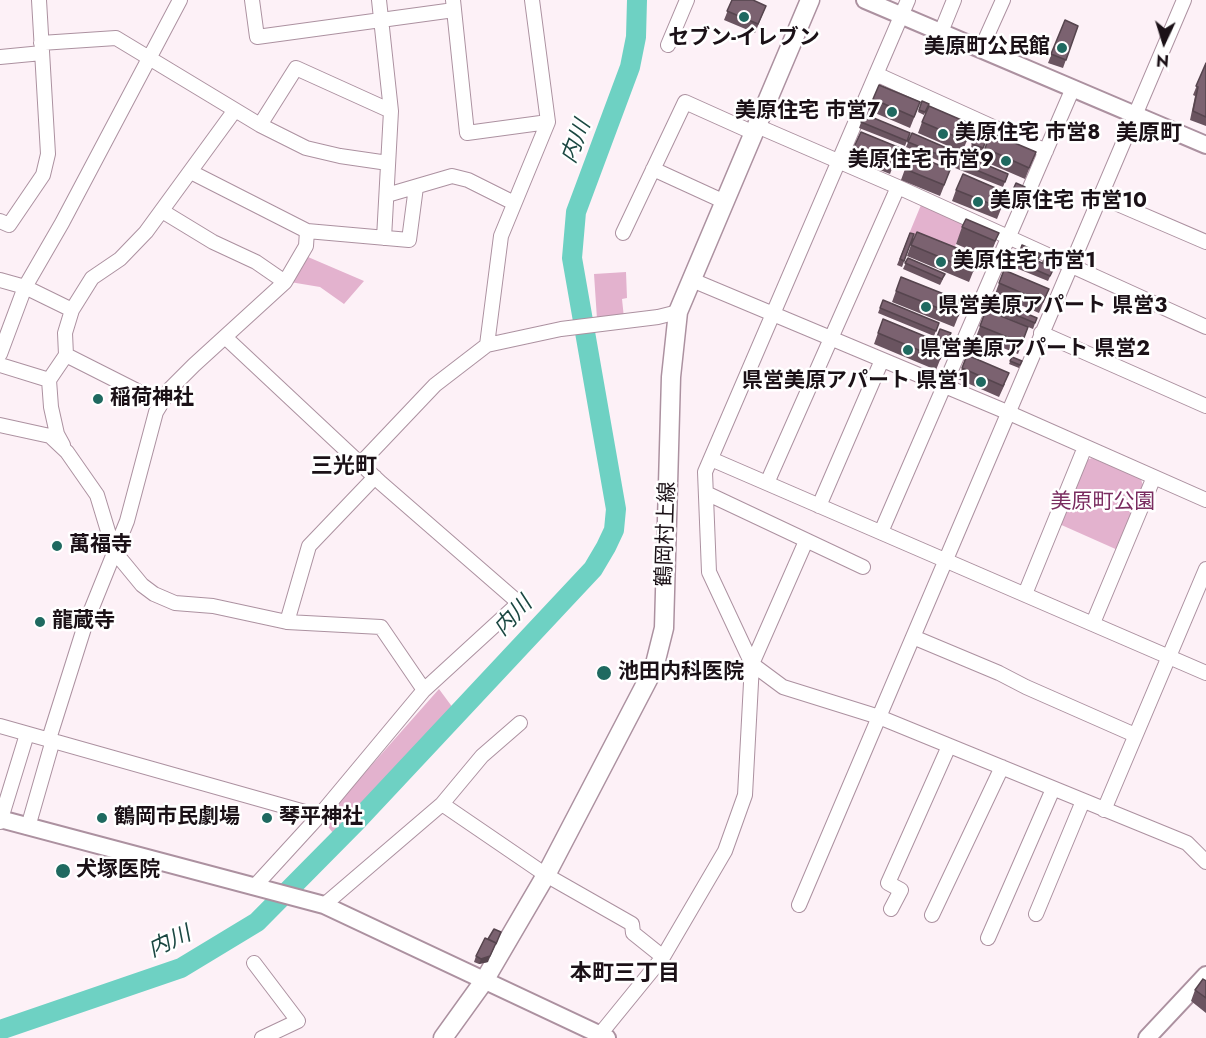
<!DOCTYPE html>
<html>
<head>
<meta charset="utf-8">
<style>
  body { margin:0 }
  #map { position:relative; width:1206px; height:1038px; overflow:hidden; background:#fdf1f7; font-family:Jost,sans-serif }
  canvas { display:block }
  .north { position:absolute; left:1134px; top:12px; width:60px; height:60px; -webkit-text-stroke:4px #fff; paint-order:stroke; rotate:184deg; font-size:16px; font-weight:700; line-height:24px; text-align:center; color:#1b1117 }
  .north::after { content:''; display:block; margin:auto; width:21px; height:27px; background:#1b1117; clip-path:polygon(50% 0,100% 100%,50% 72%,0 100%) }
</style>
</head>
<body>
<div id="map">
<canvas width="1206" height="1038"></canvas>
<div class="north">N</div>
</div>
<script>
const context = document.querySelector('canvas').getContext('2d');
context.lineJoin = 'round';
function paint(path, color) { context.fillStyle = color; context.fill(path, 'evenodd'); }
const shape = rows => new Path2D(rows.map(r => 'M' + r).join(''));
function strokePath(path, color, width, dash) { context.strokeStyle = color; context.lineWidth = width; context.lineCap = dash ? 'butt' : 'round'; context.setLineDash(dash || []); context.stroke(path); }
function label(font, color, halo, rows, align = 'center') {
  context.font = font + ' Jost,"Noto Sans JP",sans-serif'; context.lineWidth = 5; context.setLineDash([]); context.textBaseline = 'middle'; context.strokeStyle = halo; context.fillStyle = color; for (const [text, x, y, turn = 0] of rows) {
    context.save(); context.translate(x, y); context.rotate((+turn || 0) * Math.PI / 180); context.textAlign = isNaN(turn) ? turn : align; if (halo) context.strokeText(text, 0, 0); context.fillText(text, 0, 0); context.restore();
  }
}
const green = shape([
  [921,205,965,223,952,253,909,234],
  [308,257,364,281,344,304,320,287,290,282],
  [626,272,627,298,622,299,624,318,597,319,594,274],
  [1092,458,1141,479,1145,492,1120,551,1057,523,1081,462],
  [439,689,453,708,336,837,323,820]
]);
const river = shape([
  [0,1030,181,968,257,922,356,822,593,569,606,547,614,530,616,509,572,258,576,212,630,67,636,37,637,0]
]);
const minor = shape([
  [252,0,257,37,454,10],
  [379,0,391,111,384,238],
  [453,0,467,133,548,122],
  [908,0,705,472,709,572,752,664,783,687,879,717,1187,843,1206,862],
  [941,32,954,0],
  [41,43,116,38,260,125,306,148,340,156,388,163],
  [668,45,687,0],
  [981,49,1003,0],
  [0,57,42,53],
  [876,74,1046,151],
  [260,125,296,68,391,111],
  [757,126,898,187,1206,327],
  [653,169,725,202],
  [191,172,307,231,409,240,416,187],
  [387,195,452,176,468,180,514,203],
  [1099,196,1206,242],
  [162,211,213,242,256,262,285,282],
  [0,221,9,225,43,175,48,154,39,0],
  [623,233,685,102,754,133],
  [0,280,25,287,72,310],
  [692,280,1007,412,1206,500],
  [1041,333,1206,406],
  [225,337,381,483,519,603,424,690,319,816,254,887],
  [487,345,501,236,548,122,532,0],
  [0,354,25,287,62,223,180,0],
  [66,355,161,403],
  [0,365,49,380,66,355,65,333,72,310,92,278,120,259,146,232,235,110],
  [49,380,51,407,57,434,63,445],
  [0,425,50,436,67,452,97,495,114,551,142,585,154,594,175,603,213,606,287,622,381,627,424,690],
  [711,459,1206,673],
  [360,464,435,385,487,345,561,329,658,317,678,312],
  [767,483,898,187],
  [706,493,863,567],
  [819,506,882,360],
  [881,532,1073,88],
  [1025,594,1085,447],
  [287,622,309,546,375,477],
  [1093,623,1154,477],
  [913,637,999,673,1026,687,1135,735],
  [0,726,319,816],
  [49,739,85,625,127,521,156,412,170,389,194,365,285,282,306,246,307,231],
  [442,804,546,875,632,924,633,933,663,957],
  [1104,810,1206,569],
  [0,822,27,734],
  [28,827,53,740],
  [324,905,442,804,482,756,520,723],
  [799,905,1184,0],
  [891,909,901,890,888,883,949,746],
  [1036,914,1083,801],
  [932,915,1002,767],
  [988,938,1053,789],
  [254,963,298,1021,262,1038],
  [597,1038,663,957,725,851,745,795,752,664,806,541]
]);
const tertiary = shape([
  [865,0,1206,145],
  [0,819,324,905,607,1038],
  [1147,1038,1206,975]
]);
const secondary = shape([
  [443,1038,484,981,546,875,654,668,664,628,671,377,678,312,810,0]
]);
const wall = shape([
  [732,0,766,6,755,33,724,20],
  [1065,20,1078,26,1063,68,1048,63],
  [1206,63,1206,126,1190,120,1195,96,1193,95],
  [873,99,916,113,910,128,868,110],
  [922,101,929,104,924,115,918,112],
  [864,114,910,133,905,146,859,128],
  [922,122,969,136,962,152,918,133],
  [979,127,990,131,981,154,970,149],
  [912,133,958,153,952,166,906,147],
  [854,147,900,148,890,174,850,158],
  [985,148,1036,152,1025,179,981,160],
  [960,154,1008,174,1003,187,955,168],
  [905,169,946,181,940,196,901,180],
  [1016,183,1025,187,1019,200,1010,197],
  [956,190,1003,204,997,219,952,201],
  [962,227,999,233,989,258,956,244],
  [910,233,914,234,902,267,897,265],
  [911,245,979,257,969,282,907,256],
  [1022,245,1029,248,1026,256,1031,258,1034,251,1041,254,1038,261,1043,263,1046,256,1052,259,1050,266,1054,268,1048,281,1011,266,1016,252,1019,253],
  [908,258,943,279,940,285,903,269],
  [1004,270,1049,289,1039,313,995,294],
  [901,277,964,302,954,327,892,302],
  [883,300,939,323,934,336,878,313],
  [992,300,1000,304,996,313,988,310],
  [1001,303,1037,318,1033,329,997,314],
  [986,310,1028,327,1018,354,976,337],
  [883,319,946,345,936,370,874,344],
  [940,329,951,333,946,344,936,340],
  [1012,357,1022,361,1019,368,1009,364],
  [962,368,1005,384,999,397,958,379],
  [476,956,488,962,479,964,474,962],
  [1206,981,1206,1013,1191,1001,1195,990]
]);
const shadedWall = shape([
  [496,943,488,962,479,964,481,959]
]);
const building = shape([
  [732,0,753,0,766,6,758,24,727,11,732,0],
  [1065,20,1078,26,1066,60,1051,54,1065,20],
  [1206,63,1206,117,1193,111,1198,87,1196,86,1206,63],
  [879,85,920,102,914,117,873,99,879,85],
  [922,101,929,104,925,112,919,110,922,101],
  [929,106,973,125,966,141,922,122,929,106],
  [864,114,910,133,907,141,861,122,864,114],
  [979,127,990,131,983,148,972,144,979,127],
  [861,132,900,148,894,163,854,147,861,132],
  [912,133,958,153,954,161,908,142,912,133],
  [991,133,1036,152,1029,168,985,148,991,133],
  [911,153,950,170,944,185,905,169,911,153],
  [960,154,1008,174,1005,182,957,162,960,154],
  [963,174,1007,193,1001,208,956,190,963,174],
  [1016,183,1025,187,1021,198,1011,194,1016,183],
  [966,219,999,233,995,241,962,227,966,219],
  [917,232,979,257,973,271,911,245,917,232],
  [910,233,914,234,904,261,900,259,910,233],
  [1022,245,1029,248,1026,254,1020,251,1022,245],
  [1034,251,1041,254,1038,259,1032,256,1034,251],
  [1016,252,1054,268,1050,276,1013,260,1016,252],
  [1046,256,1052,259,1050,265,1043,262,1046,256],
  [908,258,945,274,942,279,905,263,908,258],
  [1004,270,1049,289,1043,302,999,283,1004,270],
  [901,277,964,302,958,316,896,291,901,277],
  [883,300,939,323,936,331,880,308,883,300],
  [992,300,1000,304,997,310,989,307,992,300],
  [1001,303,1037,318,1035,323,999,308,1001,303],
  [986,310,1028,327,1022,343,980,326,986,310],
  [883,319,946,345,940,359,878,333,883,319],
  [940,329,951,333,947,341,937,337,940,329],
  [967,355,1009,373,1003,386,962,368,967,355],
  [1012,357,1022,361,1020,365,1010,361,1012,357],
  [494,929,501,932,496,944,496,943,488,939,494,929],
  [485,938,496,943,490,956,481,959,476,956,485,938],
  [1203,979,1206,981,1206,998,1195,990,1203,979]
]);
const markers = [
  [744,17,6,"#1f6960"],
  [1062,48,6,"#1f6960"],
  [892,112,6,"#1f6960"],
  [943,134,6,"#1f6960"],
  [1006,161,6,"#1f6960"],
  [978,202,6,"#1f6960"],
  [941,262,6,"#1f6960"],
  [926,307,6,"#1f6960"],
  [908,350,6,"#1f6960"],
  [981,382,6,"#1f6960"],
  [98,399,6,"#1f6960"],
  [57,546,6,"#1f6960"],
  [40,622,6,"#1f6960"],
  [604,673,8,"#1f6960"],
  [102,818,6,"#1f6960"],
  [267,818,6,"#1f6960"],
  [63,871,8,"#1f6960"]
];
const poiNames = [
  ["セブン-イレブン",744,39,"center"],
  ["美原町公民館",1050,48,"right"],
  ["美原住宅 市営7",880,112,"right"],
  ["美原住宅 市営8",955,134],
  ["美原住宅 市営9",994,161,"right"],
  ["美原住宅 市営10",990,202],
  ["美原住宅 市営1",953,262],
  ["県営美原アパート 県営3",938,307],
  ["県営美原アパート 県営2",920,350],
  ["県営美原アパート 県営1",969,382,"right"],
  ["稲荷神社",110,399],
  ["萬福寺",69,546],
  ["龍蔵寺",52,622],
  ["池田内科医院",618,673],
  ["鶴岡市民劇場",114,818],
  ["琴平神社",279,818],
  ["犬塚医院",76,871]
];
const parkNames = [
  ["美原町公園",1103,503]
];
const streetNames = [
  ["鶴岡村上線",667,534,-88]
];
const neighbourhoodNames = [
  ["美原町",1149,135],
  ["三光町",344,468],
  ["本町三丁目",625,975]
];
const waterNames = [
  ["内川",577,142,-69],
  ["内川",514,617,-47],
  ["内川",170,943,-25]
];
paint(green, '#e3b2ce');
strokePath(river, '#6ed1c3', 20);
strokePath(minor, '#ac91a0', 16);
strokePath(tertiary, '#ac91a0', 20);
strokePath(secondary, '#ac91a0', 21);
strokePath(minor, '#fff', 14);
strokePath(tertiary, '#fff', 16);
strokePath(secondary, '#fff', 18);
paint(wall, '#6a5460');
paint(shadedWall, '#56454e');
paint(building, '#7b6270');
strokePath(building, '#56454e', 1.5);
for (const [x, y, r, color] of markers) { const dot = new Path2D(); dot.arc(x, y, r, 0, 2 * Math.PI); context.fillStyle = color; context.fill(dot); strokePath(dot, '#fff', 2); }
label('bold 21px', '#1b1117', '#fff', poiNames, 'left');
label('21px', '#7a2c60', '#fff', parkNames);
label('21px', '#1b1117', '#fff', streetNames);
label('bold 22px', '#1b1117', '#fff', neighbourhoodNames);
label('italic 22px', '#1b4842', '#fff', waterNames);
</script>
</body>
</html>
